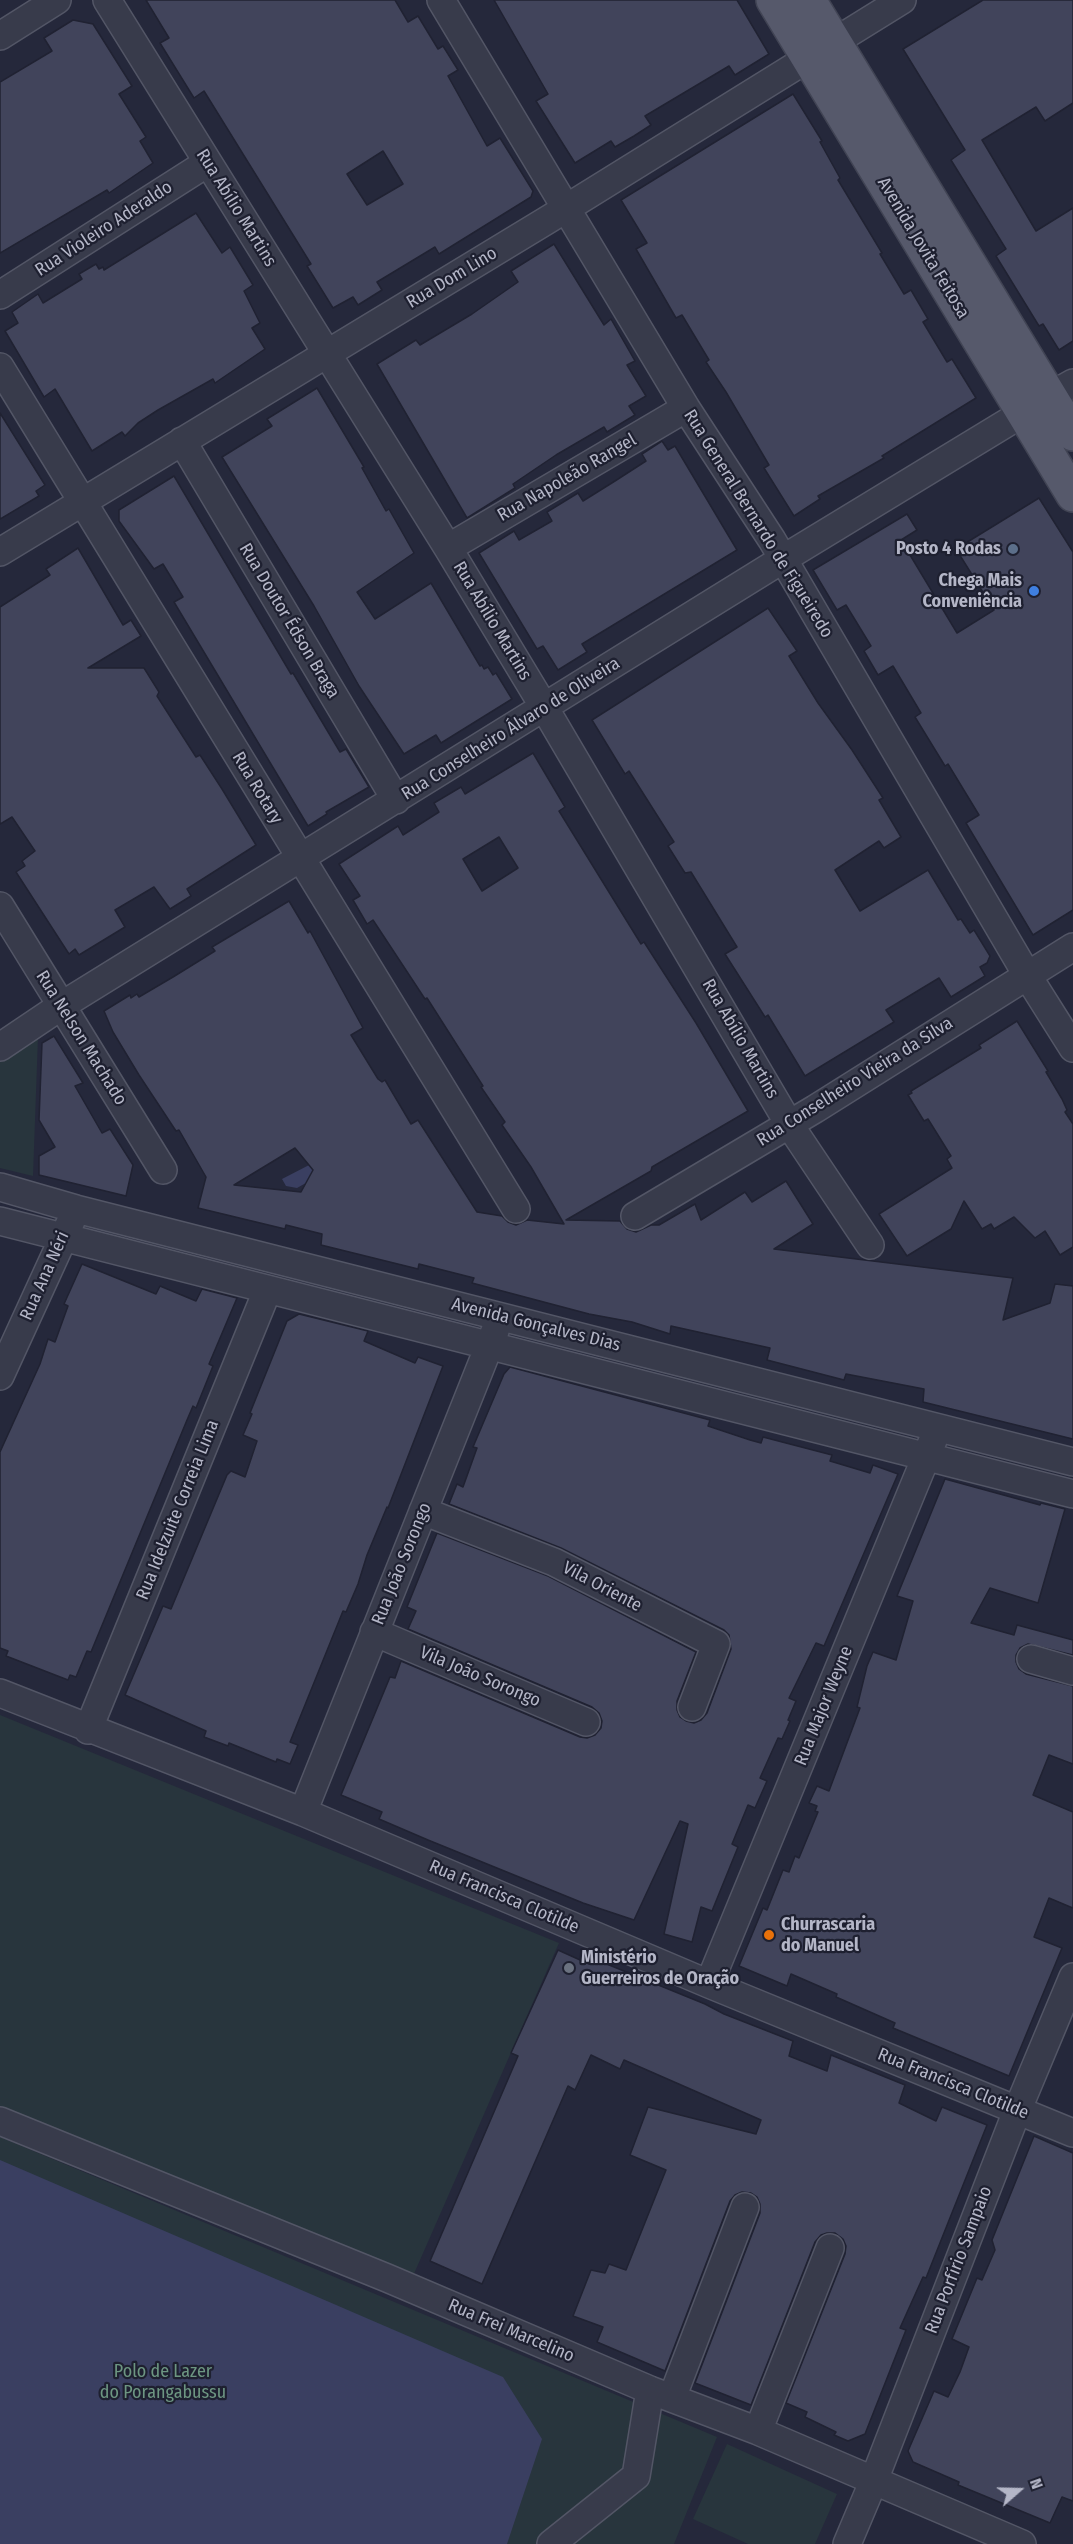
<!DOCTYPE html>
<html>
<head>
<meta charset="utf-8">
<style>
  body { margin:0 }
  #map { position:relative; width:1073px; height:2544px; overflow:hidden; background:#25283b; font-family:"Fira Sans Condensed",sans-serif }
  canvas { display:block }
  .north { position:absolute; left:989px; top:2460px; width:60px; height:60px; -webkit-text-stroke:4px #1e2030; paint-order:stroke; rotate:70deg; font-size:16px; font-weight:700; line-height:24px; text-align:center; color:#b4b6c7 }
  .north::after { content:''; display:block; margin:auto; width:21px; height:27px; background:#b4b6c7; clip-path:polygon(50% 0,100% 100%,50% 72%,0 100%) }
</style>
</head>
<body>
<div id="map">
<canvas width="1073" height="2544"></canvas>
<div class="north">N</div>
</div>
<script>
const context = document.querySelector('canvas').getContext('2d');
context.lineJoin = 'round';
function paint(path, color) { context.fillStyle = color; context.fill(path, 'evenodd'); }
const shape = rows => new Path2D(rows.map(r => 'M' + r).join(''));
function strokePath(path, color, width, dash) { context.strokeStyle = color; context.lineWidth = width; context.lineCap = dash ? 'butt' : 'round'; context.setLineDash(dash || []); context.stroke(path); }
function label(font, color, halo, rows, align = 'center') {
  context.font = font + ' "Fira Sans Condensed",sans-serif'; context.lineWidth = 4.5; context.setLineDash([]); context.textBaseline = 'middle'; context.strokeStyle = halo; context.fillStyle = color; for (const [text, x, y, turn = 0] of rows) {
    context.save(); context.translate(x, y); context.rotate((+turn || 0) * Math.PI / 180); context.textAlign = isNaN(turn) ? turn : align; if (halo) context.strokeText(text, 0, 0); context.fillText(text, 0, 0); context.restore();
  }
}
const green = shape([
  [38,1037,33,1176,0,1168,0,1061],
  [0,1715,559,1943,413,2276,0,2108],
  [0,2137,717,2437,674,2544,0,2544],
  [727,2444,837,2494,815,2544,748,2544,693,2519]
]);
const water = shape([
  [313,1163,320,1175,297,1188,286,1186,282,1179],
  [0,2160,503,2377,542,2439,507,2544,0,2544]
]);
const building = shape([
  [146,0,395,0,408,22,418,16,438,49,443,46,458,70,448,76,487,146,500,138,533,191,531,197,439,254,435,247,377,282,382,290,358,305,353,297,333,308,307,266,311,264,204,91,194,98,160,43,169,38,146,0],
  [383,151,403,184,367,205,347,174,383,151],
  [494,0,737,0,769,54,735,75,729,66,645,116,651,125,634,136,615,147,611,141,575,163,536,101,548,94,494,0],
  [983,0,1073,0,1073,103,1045,121,1036,107,982,140,1036,231,1073,208,1073,341,1059,350,1043,324,1039,326,996,256,1006,249,951,160,965,150,903,49,983,0],
  [73,20,93,24,132,86,119,94,146,137,140,141,153,163,109,193,107,190,0,253,0,82,52,51,44,38,73,20],
  [793,94,822,141,820,142,840,178,838,180,882,253,880,254,904,294,911,290,928,319,923,322,947,362,952,359,976,398,882,456,884,458,818,496,820,499,794,516,764,468,769,465,726,392,706,362,709,360,682,315,676,318,636,249,647,243,621,200,793,94],
  [196,213,222,253,230,247,253,285,244,291,260,323,252,328,265,349,215,383,213,379,158,410,138,423,125,436,122,432,92,451,55,389,44,397,5,331,18,323,12,312,38,294,43,303,82,279,79,274,96,264,99,269,103,267,104,270,196,213],
  [554,244,604,325,611,319,635,361,627,365,646,396,629,406,635,415,607,432,604,427,556,455,513,484,515,488,467,518,377,364,416,340,420,345,472,314,518,282,511,271,554,244],
  [317,388,364,467,362,468,386,511,389,509,414,553,357,592,375,619,431,583,480,666,482,665,484,669,488,667,493,675,496,673,512,699,441,743,436,735,404,754,359,686,314,606,222,457,272,426,267,419,317,388],
  [0,413,45,485,36,491,39,496,0,519,0,413],
  [662,441,668,450,675,446,737,550,582,644,587,652,558,670,543,646,537,649,479,553,514,531,519,540,552,521,547,512,578,493,583,501,615,481,646,461,642,454,662,441],
  [174,476,291,674,293,673,340,752,346,749,369,787,326,812,327,814,308,826,174,602,183,597,163,564,154,569,119,521,119,510,174,476],
  [1039,498,1073,552,1073,910,1033,935,966,823,979,815,948,764,945,766,915,717,921,713,893,666,878,675,864,651,871,646,846,605,837,610,813,570,907,514,917,530,901,540,957,633,994,610,956,549,1039,498],
  [78,548,123,625,131,620,141,636,88,668,144,668,159,692,157,696,196,757,200,755,222,789,256,845,187,889,191,896,170,909,154,887,115,910,125,927,79,955,75,949,69,954,16,872,25,866,22,861,35,851,12,817,0,824,0,607,50,575,46,569,78,548],
  [768,608,797,651,789,656,818,703,852,750,883,798,879,800,901,837,884,848,879,841,835,870,860,911,928,870,958,920,961,919,970,933,974,930,990,956,987,963,980,967,985,976,951,997,939,978,886,1010,894,1022,805,1076,768,1015,765,1017,725,954,737,947,691,872,685,873,668,846,674,842,629,771,625,774,592,720,768,608],
  [533,753,565,807,559,811,641,944,644,942,696,1023,748,1111,652,1167,651,1171,566,1220,620,1221,627,1229,636,1232,651,1225,659,1225,695,1204,701,1220,745,1192,752,1202,786,1181,813,1224,774,1249,1013,1278,1003,1320,1050,1303,1055,1284,1073,1286,1073,1439,923,1402,924,1389,846,1374,844,1380,767,1360,770,1348,671,1326,670,1334,632,1322,589,1314,472,1283,474,1278,419,1264,418,1269,321,1245,322,1234,286,1225,285,1229,198,1208,206,1177,179,1130,176,1131,139,1075,113,1032,104,1011,130,995,131,998,137,994,139,997,173,977,215,951,212,947,289,901,308,933,310,931,363,1028,351,1035,378,1079,382,1082,385,1080,411,1124,418,1120,477,1212,502,1216,508,1222,516,1225,527,1220,564,1224,531,1167,502,1125,505,1122,481,1087,483,1086,427,998,425,999,373,920,367,924,353,900,360,896,339,864,398,826,403,835,439,812,434,803,461,787,465,794,533,753],
  [499,837,518,868,482,891,463,859,499,837],
  [295,1148,313,1170,301,1192,234,1185,295,1148],
  [1017,1021,1048,1071,1046,1072,1062,1099,1067,1110,1065,1112,1073,1124,1073,1247,1060,1255,1045,1231,1035,1238,1014,1217,994,1229,991,1224,982,1229,964,1201,951,1229,907,1256,879,1214,952,1168,947,1159,951,1156,928,1119,924,1121,908,1095,912,1093,911,1091,981,1048,979,1045,1017,1021],
  [54,1036,83,1083,75,1086,102,1133,110,1129,133,1165,126,1196,39,1175,39,1156,55,1147,39,1120,42,1043,54,1036],
  [82,1264,156,1294,160,1286,196,1301,202,1289,237,1298,209,1364,213,1366,196,1408,193,1406,187,1420,91,1652,87,1651,76,1677,70,1675,68,1680,6,1656,8,1651,0,1648,0,1452,40,1364,48,1339,55,1342,68,1306,64,1304,82,1264],
  [299,1314,368,1331,364,1341,415,1363,418,1357,443,1366,388,1508,387,1507,367,1555,358,1584,346,1612,343,1611,290,1742,298,1745,290,1764,277,1759,276,1762,229,1743,228,1746,204,1737,206,1731,125,1695,163,1606,171,1609,227,1475,231,1471,245,1477,257,1441,243,1435,252,1414,250,1413,287,1321,299,1314],
  [510,1367,710,1420,708,1426,750,1440,761,1443,763,1437,832,1455,830,1461,870,1473,873,1465,898,1474,824,1646,816,1643,789,1698,796,1701,788,1720,790,1721,782,1739,778,1738,760,1778,767,1781,755,1808,748,1805,732,1844,738,1847,712,1911,701,1907,692,1942,664,1934,688,1824,680,1821,634,1920,583,1903,428,1840,379,1819,382,1812,341,1795,390,1677,395,1678,401,1661,580,1737,587,1738,595,1735,601,1728,602,1721,599,1713,592,1707,408,1629,416,1611,407,1607,437,1533,548,1576,696,1652,677,1701,677,1710,680,1717,686,1721,694,1723,701,1720,707,1713,731,1649,729,1635,724,1630,561,1548,449,1504,457,1484,463,1487,477,1448,473,1447,504,1374,510,1367],
  [945,1479,1040,1505,1041,1503,1065,1509,1038,1603,990,1588,971,1623,1014,1635,1017,1625,1073,1640,1073,1655,1028,1644,1020,1648,1016,1655,1016,1662,1019,1669,1026,1674,1073,1686,1073,1764,1049,1755,1033,1795,1073,1812,1073,1908,1049,1898,1034,1937,1062,1948,1009,2076,893,2028,895,2023,836,1997,837,1994,791,1974,787,1986,739,1966,763,1908,767,1910,783,1870,789,1872,795,1856,799,1858,818,1812,815,1811,817,1806,809,1803,817,1786,829,1791,860,1708,857,1707,867,1666,873,1652,896,1660,913,1601,897,1596,945,1479],
  [558,1950,589,1964,592,1958,705,2004,724,2014,793,2041,789,2056,827,2071,831,2055,905,2085,899,2103,936,2121,942,2107,987,2125,926,2278,923,2277,900,2328,906,2330,865,2434,848,2441,834,2435,836,2432,805,2417,807,2412,786,2403,845,2254,846,2246,843,2239,835,2233,827,2233,821,2235,815,2242,751,2405,695,2383,760,2213,760,2204,757,2197,751,2193,742,2192,735,2195,730,2201,665,2371,597,2342,603,2327,573,2316,591,2270,605,2273,609,2264,626,2270,666,2170,630,2155,648,2107,756,2134,761,2120,624,2060,620,2069,591,2055,575,2090,568,2086,482,2284,430,2261,518,2056,511,2053,558,1950],
  [1034,2136,1073,2153,1073,2501,1062,2497,1050,2523,958,2485,959,2482,913,2462,908,2451,934,2391,948,2397,960,2372,969,2347,952,2339,977,2278,982,2280,995,2250,992,2240,1034,2136]
]);
const minor = shape([
  [107,0,448,548,544,707,789,1124,870,1245],
  [441,0,686,408,772,540,1027,975,1073,1048],
  [0,36,57,0],
  [0,295,207,163],
  [0,367,516,1209],
  [1050,396,1073,383],
  [182,441,396,800],
  [448,548,686,408],
  [0,552,549,219,902,0],
  [0,906,163,1170],
  [0,1047,61,1006,783,559,1023,413],
  [0,1187,76,1209,1073,1462],
  [635,1216,815,1109,1073,947],
  [0,1221,1073,1494],
  [0,1376,71,1221],
  [423,1511,554,1562,716,1644,692,1707],
  [374,1632,586,1722],
  [1031,1659,1073,1671],
  [0,1693,303,1812,709,1984,1073,2133],
  [88,1730,267,1291],
  [303,1812,495,1331],
  [709,1984,933,1440],
  [0,2121,387,2278,650,2390,758,2431,1022,2544],
  [672,2398,745,2207],
  [758,2431,830,2248],
  [551,2544,636,2476,650,2390],
  [847,2544,874,2480,1017,2111,1073,1977]
]);
const major = shape([
  [773,0,1073,495],
  [809,0,1073,434]
]);
const markers = [
  [1013,549,6,"#5c6f8a"],
  [1034,591,6,"#3f7fe0"],
  [769,1935,6,"#e8710a"],
  [569,1968,6,"#6b7280"]
];
const streetNames = [
  ["Rua Abílio Martins",236,208,58],
  ["Rua Violeiro Aderaldo",104,229,-33],
  ["Avenida Jovita Feitosa",923,248,59],
  ["Rua Dom Lino",452,278,-31],
  ["Rua Napoleão Rangel",567,478,-30],
  ["Rua General Bernardo de Figueiredo",758,524,58],
  ["Rua Doutor Édson Braga",289,621,59],
  ["Rua Abílio Martins",492,621,59],
  ["Rua Conselheiro Álvaro de Oliveira",511,729,-32],
  ["Rua Rotary",257,788,59],
  ["Rua Nelson Machado",81,1038,58],
  ["Rua Abílio Martins",740,1039,60],
  ["Rua Conselheiro Vieira da Silva",855,1082,-32],
  ["Rua Ana Néri",45,1276,-66],
  ["Avenida Gonçalves Dias",536,1325,14],
  ["Rua Idelzuite Correia Lima",178,1510,-68],
  ["Rua João Sorongo",402,1564,-68],
  ["Vila Oriente",602,1587,28],
  ["Vila João Sorongo",480,1677,23],
  ["Rua Major Weyne",824,1706,-68],
  ["Rua Francisca Clotilde",504,1897,23],
  ["Rua Francisca Clotilde",953,2084,22],
  ["Rua Porfírio Sampaio",959,2260,-69],
  ["Rua Frei Marcelino",511,2331,23]
];
const poiNames = [
  ["Posto 4 Rodas",1001,549],
  ["Chega Mais",1022,581],
  ["Conveniência",1022,602],
  ["Churrascaria",781,1925,"left"],
  ["do Manuel",781,1946,"left"],
  ["Ministério",581,1958,"left"],
  ["Guerreiros de Oração",581,1979,"left"]
];
const parkNames = [
  ["Polo de Lazer",163,2372],
  ["do Porangabussu",163,2393]
];
paint(green, '#28353d');
paint(water, '#3a3f61');
paint(building, '#41445b');
strokePath(building, '#202232', 1.5);
strokePath(minor, '#535666', 30);
strokePath(major, '#414454', 36);
strokePath(minor, '#383b4b', 27);
strokePath(major, '#56596b', 33);
for (const [x, y, r, color] of markers) { const dot = new Path2D(); dot.arc(x, y, r, 0, 2 * Math.PI); context.fillStyle = color; context.fill(dot); strokePath(dot, '#1e2030', 2); }
label('18px', '#b4b6c7', '#1e2030', streetNames);
label('bold 18px', '#b4b6c7', '#1e2030', poiNames, 'right');
label('18px', '#6d9682', '#1e2030', parkNames);
</script>
</body>
</html>
